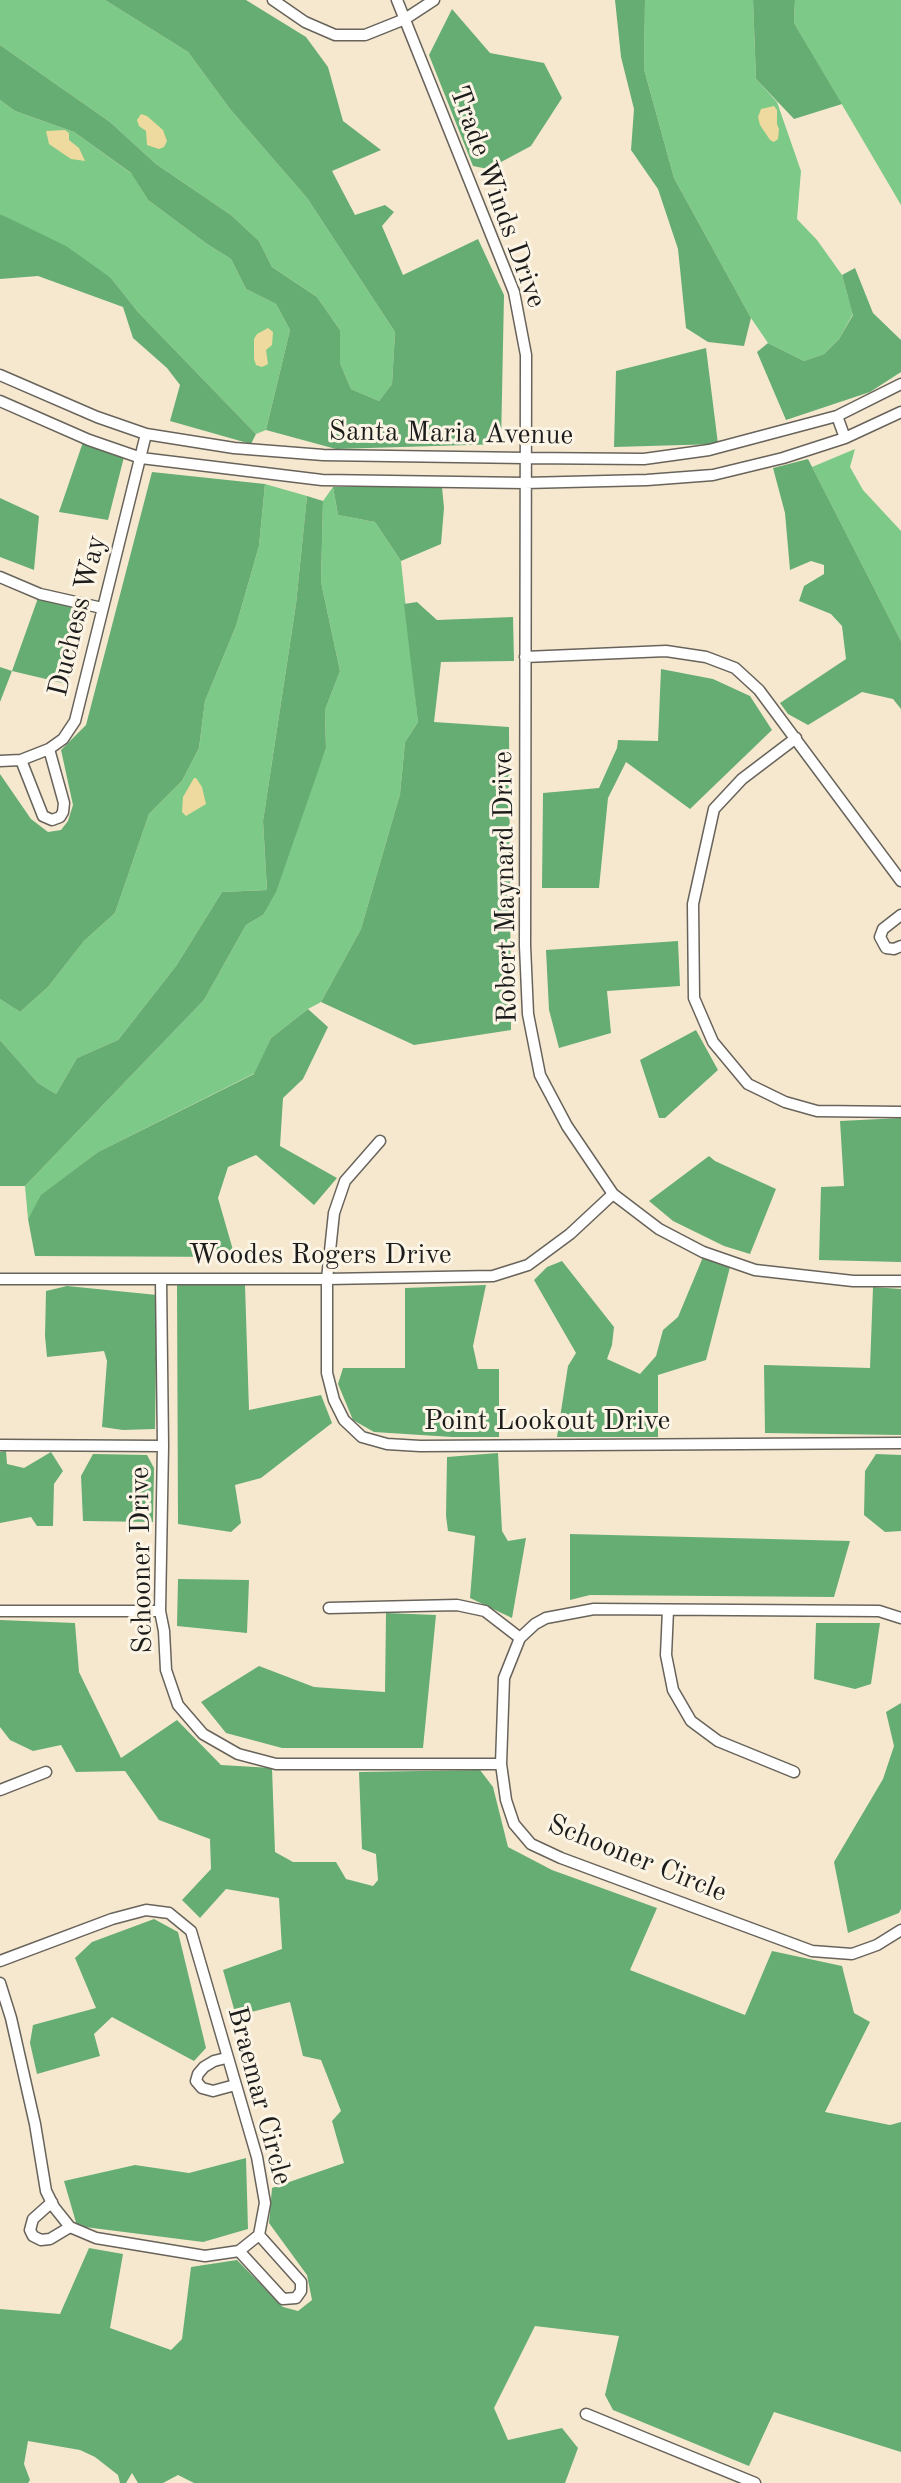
<!DOCTYPE html>
<html>
<head>
<meta charset="utf-8">
<style>
  body { margin:0 }
  canvas { display:block; background:#f6e8cf }
</style>
</head>
<body>
<canvas width="901" height="2483"></canvas>
<script>
const context = document.querySelector('canvas').getContext('2d');
context.lineJoin = 'round';
function paint(path, color) { context.fillStyle = color; context.fill(path, 'evenodd'); }
const shape = rows => new Path2D(rows.map(r => 'M' + r).join(''));
function strokePath(path, color, width, dash) { context.strokeStyle = color; context.lineWidth = width; context.lineCap = dash ? 'butt' : 'round'; context.setLineDash(dash || []); context.stroke(path); }
function label(font, color, halo, rows, align = 'center') {
  context.font = font + ' "Old Standard TT",serif'; context.lineWidth = 6; context.setLineDash([]); context.textBaseline = 'middle'; context.strokeStyle = halo; context.fillStyle = color; for (const [text, x, y, turn = 0] of rows) {
    context.save(); context.translate(x, y); context.rotate((+turn || 0) * Math.PI / 180); context.textAlign = isNaN(turn) ? turn : align; if (halo) context.strokeText(text, 0, 0); context.fillText(text, 0, 0); context.restore();
  }
}
const green = shape([
  [0,0,105,0,188,52,230,109,307,198,395,332,392,384,379,401,351,389,340,363,340,330,317,297,272,267,259,241,231,215,156,164,110,122,0,45],
  [645,0,753,0,756,79,777,102,801,171,797,219,817,240,842,275,853,314,839,339,824,354,804,361,768,343,751,318,674,178,644,69],
  [795,0,901,0,901,205,794,23],
  [0,100,15,111,74,132,132,174,148,200,207,244,231,259,246,289,276,304,290,330,266,430,256,434,138,312,111,278,0,214],
  [855,449,850,467,863,490,901,531,901,641,812,467],
  [265,484,307,496,296,604,263,821,267,890,222,892,176,966,118,1040,77,1058,56,1094,38,1083,0,1040,0,999,20,1012,48,987,84,941,115,913,149,814,182,781,199,748,205,701,236,626,259,546],
  [333,487,338,515,375,522,401,561,418,722,405,742,400,794,361,929,321,1002,308,1009,271,1038,255,1073,98,1152,42,1195,28,1219,25,1186,204,1000,246,925,263,915,326,748,325,710,340,671,321,582,323,501]
]);
const forest = shape([
  [105,0,246,0,306,37,328,67,343,121,381,150,332,171,355,215,385,205,394,212,382,226,403,275,478,239,504,295,501,444,336,449,266,430,290,330,276,304,246,289,231,259,207,244,148,200,131,173,74,132,15,111,0,100,0,45,110,122,156,164,231,215,259,241,272,267,317,297,340,330,340,363,351,389,379,401,392,384,395,332,307,198,230,109,188,52],
  [615,0,645,0,644,69,674,178,751,318,744,346,708,342,686,328,678,249,658,189,631,150,634,109,621,57],
  [753,0,795,0,794,23,842,104,794,119,756,79],
  [452,9,490,53,544,63,562,98,531,146,488,169,473,166,429,55],
  [0,214,66,246,111,278,138,312,256,434,251,444,170,421,180,385,167,368,133,338,123,307,38,276,0,279],
  [855,268,873,313,901,340,901,372,870,392,786,420,757,352,768,343,804,361,824,354,839,339,853,315,842,275],
  [706,348,718,444,614,447,616,371],
  [83,442,124,457,108,520,59,512],
  [808,459,901,641,901,709,893,699,862,692,808,725,788,714,780,703,846,659,842,626,831,614,799,601,804,586,824,574,824,565,811,561,790,570,785,513,773,468],
  [152,472,265,484,259,546,236,626,205,701,199,748,182,781,149,814,115,913,84,941,48,987,20,1012,0,999,0,774,31,819,48,832,61,830,68,821,73,805,61,750,86,725],
  [333,487,442,487,444,508,441,544,401,561,375,522,338,515],
  [307,496,323,501,321,582,340,671,325,710,326,748,276,892,263,915,246,925,204,1000,25,1186,0,1186,0,1040,38,1083,56,1094,77,1058,118,1040,176,966,222,892,267,890,263,821,296,604],
  [0,498,39,516,34,570,0,557],
  [38,598,89,612,67,684,12,671,0,702,0,667,12,671],
  [417,602,437,620,513,617,514,661,441,662,434,722,509,727,511,1030,414,1045,321,1002,361,929,400,794,405,742,418,722,404,604],
  [661,669,713,679,750,696,772,730,690,809,626,762,608,798,599,888,542,888,543,793,599,788,617,748,618,740,658,741],
  [678,941,680,986,607,991,611,1033,559,1048,549,1010,546,950],
  [308,1009,328,1027,303,1079,283,1098,280,1146,337,1178,314,1205,256,1155,228,1167,218,1198,235,1257,35,1256,28,1219,41,1195,98,1152,254,1074,271,1038],
  [696,1030,718,1070,665,1118,659,1118,640,1060],
  [901,1118,901,1262,819,1260,821,1187,844,1186,840,1121],
  [709,1156,715,1161,776,1189,750,1254,724,1246,673,1221,649,1201],
  [703,1257,730,1267,706,1360,658,1375,658,1437,557,1437,568,1366,576,1353,534,1280,547,1267,562,1261,614,1327,612,1345,607,1359,640,1374,656,1356,663,1330,678,1317],
  [177,1285,245,1285,249,1410,321,1395,332,1423,261,1478,235,1485,241,1523,231,1532,178,1524],
  [486,1285,473,1346,478,1369,499,1369,499,1437,452,1437,374,1432,353,1420,338,1384,343,1368,405,1368,405,1288],
  [67,1286,157,1295,155,1429,123,1430,102,1427,107,1361,104,1351,47,1357,45,1336,46,1291],
  [873,1287,901,1289,901,1435,765,1433,764,1365,870,1368],
  [6,1451,7,1464,24,1468,51,1452,63,1471,54,1484,53,1526,37,1526,31,1517,0,1523,0,1452],
  [498,1453,502,1531,508,1541,526,1538,512,1618,470,1598,475,1536,448,1531,446,1516,447,1457],
  [93,1454,147,1455,154,1468,153,1522,83,1521,81,1476],
  [876,1454,901,1455,901,1531,885,1532,864,1515,865,1471],
  [570,1534,850,1541,834,1597,590,1595,570,1600],
  [178,1579,249,1580,247,1633,177,1626],
  [386,1613,436,1615,423,1748,282,1748,226,1733,201,1702,259,1666,314,1687,385,1692],
  [0,1620,75,1623,79,1672,121,1758,177,1720,221,1765,272,1768,275,1852,293,1862,336,1862,346,1879,373,1886,378,1880,376,1854,362,1849,359,1772,480,1770,493,1787,508,1847,552,1870,657,1908,630,1970,745,2015,772,1951,842,1966,854,2013,870,2022,825,2112,890,2125,901,2122,901,2452,774,2412,749,2466,613,2410,605,2395,619,2336,535,2326,494,2408,508,2440,562,2428,578,2448,565,2483,194,2483,178,2475,163,2483,138,2483,132,2473,126,2483,120,2483,118,2475,95,2457,80,2450,28,2441,24,2464,30,2480,28,2483,0,2483,0,2309,60,2314,89,2248,123,2254,110,2328,171,2350,182,2339,191,2267,237,2260,283,2307,298,2311,312,2300,307,2275,269,2223,272,2188,344,2163,332,2121,341,2111,321,2060,303,2056,290,2002,236,2016,223,1970,282,1949,279,1898,226,1889,200,1918,182,1900,211,1869,210,1839,159,1820,125,1771,76,1772,61,1745,33,1751,10,1740,0,1727],
  [816,1623,880,1623,871,1684,855,1689,814,1679],
  [901,1703,901,1909,899,1913,848,1933,834,1862,883,1779,894,1746,886,1712],
  [154,1919,178,1932,206,2048,194,2061,112,2017,94,2034,100,2056,37,2074,30,2043,33,2025,96,2008,75,1958,92,1942],
  [246,2158,248,2229,203,2242,77,2226,64,2181,135,2165,189,2173]
]);
const sand = shape([
  [774,106,777,110,777,124,779,129,778,139,774,142,770,140,760,125,758,117,761,109],
  [141,114,147,116,163,130,167,141,164,147,159,149,147,145,146,131,139,126,137,120],
  [65,130,69,133,69,140,79,148,85,161,71,159,49,144,46,131],
  [268,328,273,332,272,345,266,350,268,364,262,367,256,365,254,359,254,339,257,334],
  [194,778,196,778,202,787,206,804,186,816,182,812,183,797]
]);
const minor = shape([
  [273,0,305,22,335,35,365,35,405,19,434,0],
  [397,0,514,292,526,355,525,946,528,1014,540,1075,567,1126,613,1194,659,1229,703,1252,755,1270,853,1281,901,1281],
  [0,375,97,417,146,434,234,448,323,455,525,458,644,459,709,450,837,416,901,384],
  [0,401,89,440,141,458,322,480,525,483,647,480,713,475,783,458,845,438,901,412],
  [837,416,845,438],
  [0,577,40,594,102,608],
  [525,657,666,651,706,657,735,668,759,690,901,881],
  [796,738,742,779,714,809,693,904,694,998,713,1042,748,1084,785,1102,817,1111,901,1112],
  [21,760,43,816,52,820,60,817,63,812,64,803,49,749],
  [0,761,21,760,49,749,63,739,75,721,146,434],
  [901,915,883,929,880,937,886,948,894,949,901,946],
  [380,1141,345,1181,334,1213,327,1279,327,1373,334,1400,344,1420,362,1437,387,1444,420,1446,901,1443],
  [0,1279,327,1279,493,1276,528,1265,570,1234,613,1194],
  [161,1279,163,1446,160,1611,164,1631,166,1670,178,1705,203,1734,238,1754,276,1764,501,1764],
  [0,1445,163,1446],
  [329,1608,457,1605,485,1611,520,1638],
  [668,1610,666,1655,673,1690,691,1721,718,1741,794,1772],
  [0,1611,160,1611],
  [901,1618,879,1611,594,1609,546,1618,535,1624,520,1638,504,1678,501,1764,506,1800,514,1824,531,1844,561,1858,812,1951,852,1954,877,1945,901,1930],
  [0,1790,46,1772],
  [0,1961,112,1919,146,1910,169,1913,191,1931,257,2157,265,2203,259,2235,239,2251,205,2256,96,2238,70,2227,54,2207,46,2191,35,2124,11,2018,0,1983],
  [226,2058,214,2061,204,2067,198,2074,196,2081,202,2088,213,2091,235,2085],
  [52,2202,33,2219,30,2230,33,2236,41,2240,50,2239,70,2227],
  [239,2251,283,2299,296,2298,301,2291,301,2282,259,2235],
  [586,2414,755,2483]
]);
const streetNames = [
  ["Trade Winds Drive",497,197,70],
  ["Santa Maria Avenue",451,434,1],
  ["Duchess Way",78,616,-76],
  ["Robert Maynard Drive",506,887,-91],
  ["Woodes Rogers Drive",320,1256],
  ["Point Lookout Drive",547,1422],
  ["Schooner Drive",142,1560,-91],
  ["Schooner Circle",637,1859,22],
  ["Braemar Circle",259,2096,75]
];
paint(green, '#7dc987');
paint(forest, '#66ad74');
paint(sand, '#eeda9e');
strokePath(minor, '#68635b', 13);
strokePath(minor, '#fff', 10);
label('28px', '#1c1c1c', '#fcf5e5', streetNames);
</script>
</body>
</html>
